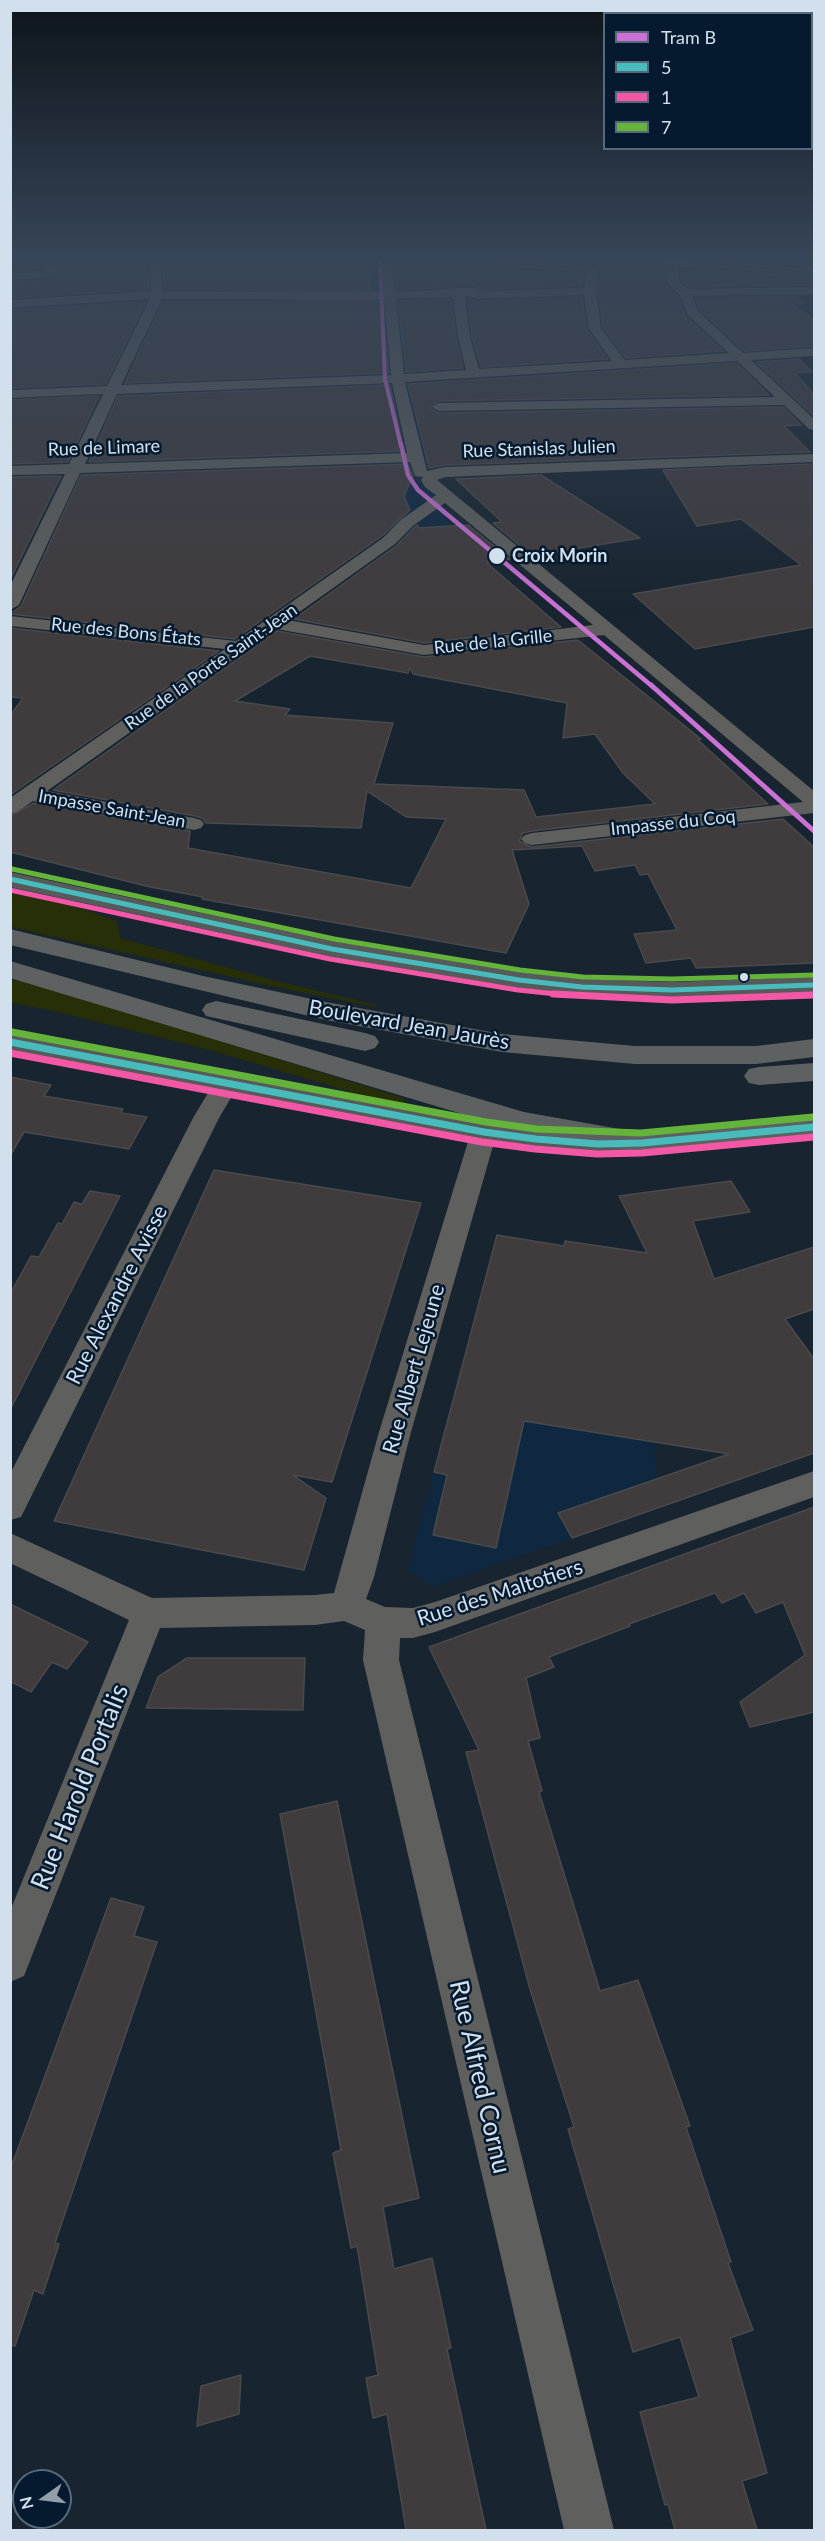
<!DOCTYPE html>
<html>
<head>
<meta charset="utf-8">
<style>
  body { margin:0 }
  #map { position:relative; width:825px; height:2541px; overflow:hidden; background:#18242f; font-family:Lato,sans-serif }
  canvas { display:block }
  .frame { position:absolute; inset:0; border:12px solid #d2e0ee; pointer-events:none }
  .legend { position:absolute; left:603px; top:12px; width:210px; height:138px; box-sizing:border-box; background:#051a2e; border:2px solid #57697b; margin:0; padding:8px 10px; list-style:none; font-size:18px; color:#d2e0ee }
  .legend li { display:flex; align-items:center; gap:12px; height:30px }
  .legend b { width:30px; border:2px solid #57697b }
  .north { position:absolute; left:12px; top:2469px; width:60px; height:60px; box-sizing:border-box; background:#051a2e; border:2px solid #57697b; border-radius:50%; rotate:256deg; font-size:16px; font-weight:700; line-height:24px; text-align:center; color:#d2e0ee }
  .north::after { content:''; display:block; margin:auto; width:21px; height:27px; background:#919eab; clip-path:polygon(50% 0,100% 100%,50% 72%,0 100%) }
</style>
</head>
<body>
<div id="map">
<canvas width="825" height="2541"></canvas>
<div class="frame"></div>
<ul class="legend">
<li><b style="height:8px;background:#cb71d6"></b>Tram B</li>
<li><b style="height:8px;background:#48bcbc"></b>5</li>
<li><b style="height:8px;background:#f457a5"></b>1</li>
<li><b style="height:8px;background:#64b33b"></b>7</li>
</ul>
<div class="north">N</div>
</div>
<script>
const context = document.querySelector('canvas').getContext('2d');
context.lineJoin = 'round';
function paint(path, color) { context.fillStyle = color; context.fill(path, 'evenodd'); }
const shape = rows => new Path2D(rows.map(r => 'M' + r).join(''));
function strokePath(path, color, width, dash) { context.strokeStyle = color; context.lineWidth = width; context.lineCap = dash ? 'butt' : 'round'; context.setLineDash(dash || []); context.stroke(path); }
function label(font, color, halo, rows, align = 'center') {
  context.font = font + ' Lato,sans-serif'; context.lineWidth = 5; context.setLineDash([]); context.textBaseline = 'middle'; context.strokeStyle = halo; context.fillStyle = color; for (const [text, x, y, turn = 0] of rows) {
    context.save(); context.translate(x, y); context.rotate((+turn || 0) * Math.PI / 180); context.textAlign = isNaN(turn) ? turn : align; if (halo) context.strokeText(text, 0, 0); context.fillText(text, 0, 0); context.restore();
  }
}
const built = shape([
  [350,257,483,257,480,262,407,269,408,293,417,304,422,367,410,380,427,454,451,530,408,533,370,527,374,468,356,310,296,309,296,293,352,293],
  [467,1355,643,1357,661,1507,432,1587,408,1570,457,1384]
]);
const green = shape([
  [10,893,78,907,117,921,120,938,273,980,377,1005,375,1007,271,986,11,927],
  [11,979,46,987,403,1098,406,1103,399,1105,388,1103,210,1050,49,1010,11,1003]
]);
const building = shape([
  [10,257,34,257,41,268,10,271,10,257],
  [50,257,143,257,147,267,149,289,10,298,10,282,46,280,60,273,50,257],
  [157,257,281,257,280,259,367,257,370,290,165,289,163,266,157,257],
  [406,257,489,257,485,265,495,270,583,273,582,286,482,289,476,286,459,286,397,290,396,269,406,257],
  [504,257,569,257,576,262,503,260,504,257],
  [672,257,814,257,814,263,795,265,672,257],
  [594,263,664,268,667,271,665,284,678,297,686,317,724,351,626,358,603,328,598,291,600,268,594,263],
  [681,269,795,275,814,273,814,285,688,287,681,280,681,269],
  [582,297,587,330,608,359,481,367,472,337,468,299,477,301,582,297],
  [795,297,804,303,791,304,814,319,814,346,744,351,700,310,695,298,795,297],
  [451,299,456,337,463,368,406,372,398,301,451,299],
  [163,301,382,302,389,373,125,383,163,301],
  [146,302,106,384,10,388,10,310,146,302],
  [799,359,812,372,795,373,814,395,814,416,756,362,799,359],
  [736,363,769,395,439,401,430,408,439,413,783,407,801,425,784,426,810,452,445,465,429,468,408,384,736,363],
  [390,385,404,451,89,462,118,396,390,385],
  [99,396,68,462,10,464,10,400,99,396],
  [408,464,413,476,404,496,410,510,382,536,235,639,10,614,21,606,81,475,408,464],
  [814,464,814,627,695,649,633,594,801,565,741,519,697,526,663,470,814,464],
  [541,475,640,538,532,556,493,523,502,522,456,479,541,475],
  [61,476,10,580,10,477,61,476],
  [417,525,419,528,468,525,510,559,487,563,561,627,424,643,294,619,396,546,417,525],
  [10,628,219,651,10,795,10,716,23,698,10,697,10,628],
  [277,631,424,657,578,640,701,739,698,740,768,804,532,831,523,833,519,841,532,847,783,819,814,847,814,963,696,968,691,958,646,963,634,934,677,930,648,874,640,875,635,865,595,871,582,846,512,850,529,904,506,953,202,899,203,897,150,887,10,852,10,816,34,803,190,831,188,848,411,888,446,819,406,817,367,791,361,828,206,823,202,818,195,816,53,790,277,631],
  [310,656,408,673,410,667,413,674,567,703,563,738,595,734,623,773,655,804,536,817,524,790,374,784,393,723,285,715,290,709,235,701,310,656],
  [10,1077,51,1085,44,1096,123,1109,121,1113,147,1117,129,1149,24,1132,10,1156,10,1077],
  [214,1170,421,1203,332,1482,293,1475,326,1498,304,1570,54,1521,214,1170],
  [731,1181,750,1212,693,1221,714,1279,814,1247,814,1309,785,1319,814,1359,814,1453,572,1538,558,1513,729,1454,524,1421,496,1548,433,1535,447,1475,434,1472,497,1235,564,1246,565,1241,647,1253,619,1196,731,1181],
  [90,1191,120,1196,10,1410,10,1294,31,1256,39,1257,58,1223,62,1224,74,1202,82,1204,90,1191],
  [814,1507,814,1712,750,1727,740,1702,805,1655,783,1602,756,1613,744,1593,722,1603,715,1593,629,1624,630,1626,549,1657,554,1667,526,1678,540,1738,528,1741,542,1791,539,1792,600,1991,638,1980,690,2126,686,2127,731,2262,728,2263,753,2330,730,2338,767,2473,742,2481,757,2530,675,2530,668,2504,665,2505,640,2412,699,2397,680,2337,633,2352,568,2129,574,2127,530,1989,466,1752,479,1750,429,1647,814,1507],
  [10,1604,88,1642,67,1669,52,1662,31,1692,10,1681,10,1604],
  [187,1658,305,1658,303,1710,146,1708,158,1677,187,1658],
  [337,1801,419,2198,383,2207,394,2269,432,2258,451,2348,447,2349,486,2530,406,2530,387,2414,373,2418,366,2378,378,2375,357,2246,351,2248,333,2153,341,2150,280,1814,337,1801],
  [111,1898,144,1907,134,1936,157,1942,55,2243,59,2244,43,2294,34,2290,15,2346,10,2345,10,2170,111,1898],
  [241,2375,239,2414,197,2426,201,2386,241,2375]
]);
const street = shape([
  [36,257,47,257,58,271,56,273,46,278,10,280,10,273,45,270,36,257],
  [145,257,155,257,161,266,163,291,383,292,381,262,386,257,398,257,393,263,395,292,459,288,476,288,481,291,584,288,586,271,495,268,487,264,492,257,502,257,500,262,592,265,598,268,596,291,601,329,625,360,729,353,688,315,680,296,667,282,669,270,665,266,576,260,571,257,668,257,671,259,795,267,814,265,814,271,795,273,679,267,679,281,687,289,814,287,814,294,692,296,698,311,743,353,814,348,814,356,751,360,814,419,814,430,809,429,784,405,439,411,432,407,439,403,775,397,737,361,405,382,427,471,445,467,814,454,814,462,445,477,437,480,814,791,814,813,532,845,525,843,521,839,525,835,532,833,803,802,604,635,424,655,276,629,47,791,194,818,201,820,204,824,201,828,194,830,33,801,17,812,10,814,10,798,225,649,10,626,10,616,236,641,383,538,402,519,436,495,425,487,421,480,423,477,415,476,410,462,80,473,19,605,10,610,10,586,65,474,10,475,10,466,69,464,103,394,10,398,10,390,107,386,150,299,10,308,10,300,151,291,149,266,145,257],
  [584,295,589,329,612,361,479,369,470,337,465,296,477,299,584,295],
  [453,297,458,337,466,370,404,374,396,299,453,297],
  [162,299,384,300,391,375,121,385,162,299],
  [392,383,407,453,85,464,117,394,392,383],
  [445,503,593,625,424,645,288,620,395,544,414,525,445,503],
  [226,1076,235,1078,239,1084,219,1118,21,1517,10,1520,10,1474,193,1118,217,1078,226,1076],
  [484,1123,493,1126,497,1132,411,1432,374,1577,366,1599,385,1607,413,1608,435,1602,814,1471,814,1497,435,1632,413,1638,400,1638,399,1660,614,2530,564,2530,363,1660,365,1630,344,1621,315,1625,160,1628,24,1976,10,1982,10,1911,129,1620,10,1563,10,1533,152,1598,315,1595,334,1593,379,1432,471,1132,475,1126,484,1123]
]);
const secondary = shape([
  [10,872,332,941,519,972,582,979,672,982,814,977,814,993,672,998,582,995,519,988,332,957,10,887,10,872],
  [10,1033,484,1122,598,1134,630,1133,641,1136,645,1143,641,1150,630,1153,598,1154,484,1142,10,1051,10,1033]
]);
const primary = shape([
  [10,929,203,976,326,1002,502,1034,635,1046,756,1046,814,1039,814,1057,756,1064,635,1064,502,1052,326,1020,10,945,10,929],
  [10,961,524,1112,642,1133,814,1117,814,1137,642,1153,522,1132,10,978,10,961],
  [216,1001,365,1033,375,1036,379,1042,375,1048,365,1051,206,1016,202,1010,206,1004,216,1001],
  [814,1063,814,1081,759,1085,749,1083,744,1076,749,1069,759,1067,814,1063]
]);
const tram = shape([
  [381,288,386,279]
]);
const bus1Far1 = shape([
  [10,879,332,949,519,980,582,987,672,990,814,985]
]);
const bus1 = shape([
  [10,1042,484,1132,536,1139,598,1144,642,1143,814,1127]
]);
const bus2Far1 = shape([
  [10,890,330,959,518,990,566,995],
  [806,995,814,995]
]);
const bus2 = shape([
  [553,994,672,1000,814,995],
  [10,1053,482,1142,535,1149,597,1154,642,1153,814,1137]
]);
const bus3Far1 = shape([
  [12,869,334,939,520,970,583,977,672,979,814,975]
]);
const bus3 = shape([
  [12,1032,486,1122,537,1129,641,1133,813,1117]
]);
const tram1Far2 = shape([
  [382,257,380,261,385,379,401,446]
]);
const tram1Far1 = shape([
  [401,444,408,475,418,490,653,687]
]);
const tram1 = shape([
  [651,685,814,831]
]);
const markers = [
  [497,556,9,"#d2e0ee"],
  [744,977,5,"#d2e0ee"]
];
const farStreetnames = [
  ["Rue de Limare",104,448,-2],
  ["Rue Stanislas Julien",539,449,-2],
  ["Rue des Bons États",126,632,6],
  ["Rue de la Grille",493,642,-6],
  ["Rue de la Porte Saint-Jean",211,667,-35],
  ["Impasse Saint-Jean",112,809,10],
  ["Impasse du Coq",673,823,-6]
];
const farStopnames = [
  ["Croix Morin",512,556]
];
const streetNames = [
  ["Boulevard Jean Jaurès",409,1025,10],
  ["Rue Alexandre Avisse",117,1295,-63],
  ["Rue Albert Lejeune",414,1369,-74],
  ["Rue des Maltotiers",500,1593,-18]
];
const nearStreetnames = [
  ["Rue Harold Portalis",80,1787,-68],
  ["Rue Alfred Cornu",480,2077,77]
];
paint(built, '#0f2840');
paint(green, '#272f08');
paint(building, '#403c3e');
strokePath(building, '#494a4c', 1.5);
paint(street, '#5f605e');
paint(secondary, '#565a5a');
paint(primary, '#5e6161');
strokePath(tram, '#5a5f61', 1.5);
strokePath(bus1Far1, '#48bcbc', 5);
strokePath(bus1, '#48bcbc', 7);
strokePath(bus2Far1, '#f457a5', 5);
strokePath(bus2, '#f457a5', 7);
strokePath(bus3Far1, '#64b33b', 5);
strokePath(bus3, '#64b33b', 7);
strokePath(tram1Far2, '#cb71d6', 4);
strokePath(tram1Far1, '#cb71d6', 4.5);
strokePath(tram1, '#cb71d6', 5);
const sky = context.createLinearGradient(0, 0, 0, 612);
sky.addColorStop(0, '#0d141a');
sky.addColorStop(0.42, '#374558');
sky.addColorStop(1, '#37455800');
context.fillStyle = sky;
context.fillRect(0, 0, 825, 612);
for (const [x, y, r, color] of markers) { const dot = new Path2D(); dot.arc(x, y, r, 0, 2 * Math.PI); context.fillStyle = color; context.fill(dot); strokePath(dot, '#051a2e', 2); }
label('18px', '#d2e0ee', '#051a2e', farStreetnames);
label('bold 18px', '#d2e0ee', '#051a2e', farStopnames, 'left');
label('21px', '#d2e0ee', '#051a2e', streetNames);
label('26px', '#d2e0ee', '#051a2e', nearStreetnames);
</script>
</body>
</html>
